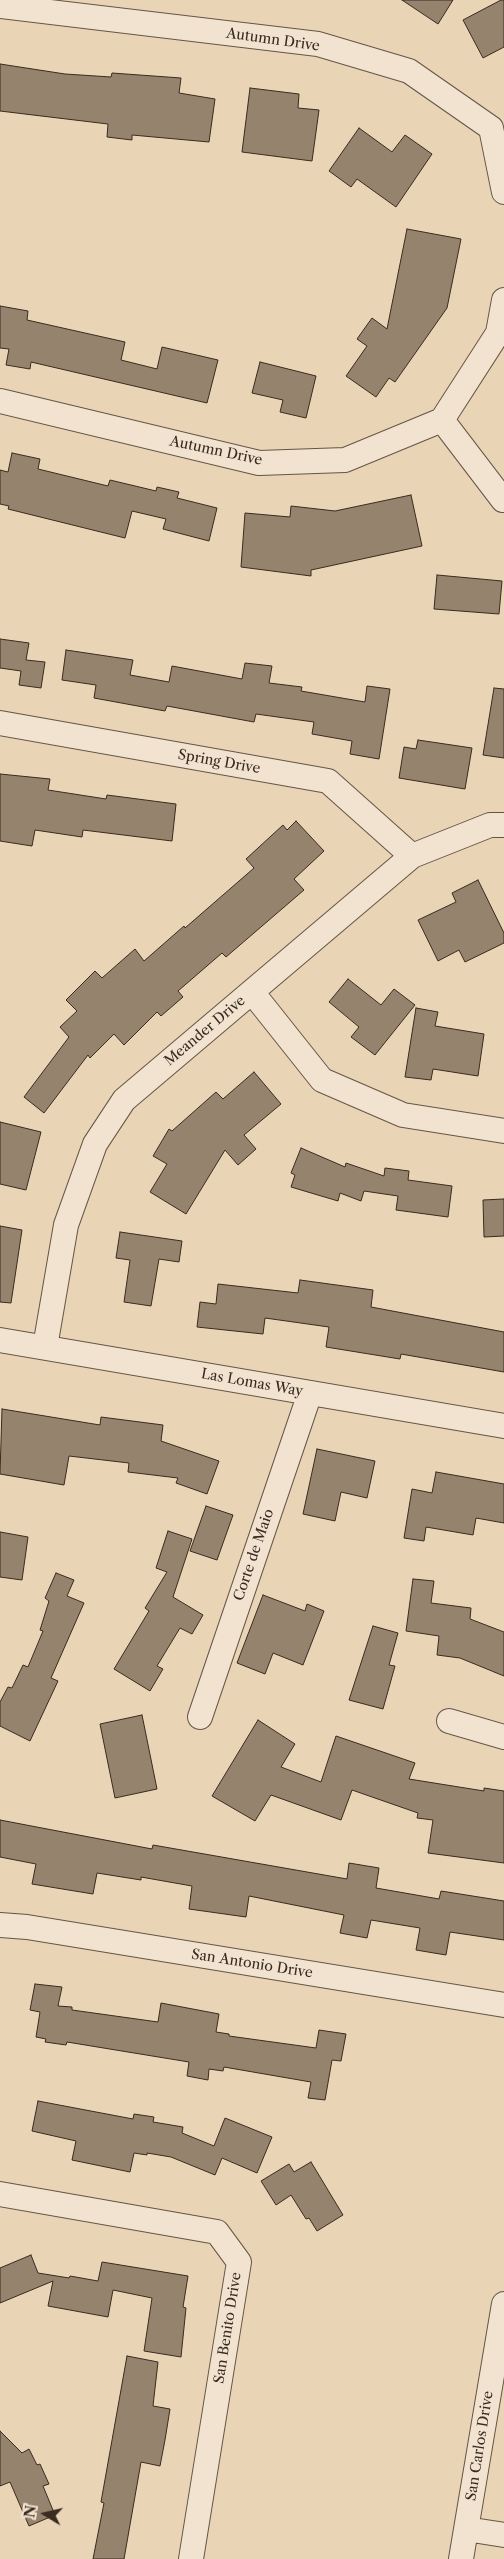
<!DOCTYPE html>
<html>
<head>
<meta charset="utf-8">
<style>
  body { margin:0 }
  #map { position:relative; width:504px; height:2559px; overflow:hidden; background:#ead4b6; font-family:"Libre Caslon Text",serif }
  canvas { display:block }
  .north { position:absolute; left:20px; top:2489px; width:50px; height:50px; -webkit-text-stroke:4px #f1e3d0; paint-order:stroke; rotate:279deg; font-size:14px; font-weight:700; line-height:20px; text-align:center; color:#392b20 }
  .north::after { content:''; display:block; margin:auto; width:18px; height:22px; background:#392b20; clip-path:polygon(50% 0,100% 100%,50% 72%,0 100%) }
</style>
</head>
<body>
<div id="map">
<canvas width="504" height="2559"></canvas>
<div class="north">N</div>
</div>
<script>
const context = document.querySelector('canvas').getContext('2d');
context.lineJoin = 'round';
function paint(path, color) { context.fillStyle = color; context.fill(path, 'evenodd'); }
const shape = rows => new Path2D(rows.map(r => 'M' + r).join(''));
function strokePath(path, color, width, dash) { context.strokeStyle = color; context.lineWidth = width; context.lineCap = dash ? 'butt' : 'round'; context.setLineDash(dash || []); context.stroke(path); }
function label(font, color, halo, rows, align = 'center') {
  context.font = font + ' "Libre Caslon Text",serif'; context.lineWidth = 4.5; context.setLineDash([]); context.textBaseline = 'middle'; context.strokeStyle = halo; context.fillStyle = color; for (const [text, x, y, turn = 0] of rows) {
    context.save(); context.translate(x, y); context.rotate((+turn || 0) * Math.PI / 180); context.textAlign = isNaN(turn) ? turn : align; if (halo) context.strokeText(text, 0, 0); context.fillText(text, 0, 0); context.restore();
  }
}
const building = shape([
  [402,0,453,0,438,24,402,0],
  [501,0,504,0,504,47,483,58,463,20,501,0],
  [0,64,65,74,111,77,112,73,181,78,179,93,215,99,209,142,132,135,132,140,107,137,108,124,0,111,0,64],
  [250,88,299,94,298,108,319,110,312,161,242,152,250,88],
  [359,128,392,152,405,135,432,154,396,207,357,179,351,187,329,171,359,128],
  [407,229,461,239,447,308,395,382,389,378,376,397,346,376,367,346,357,339,372,318,387,329,407,229],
  [0,306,28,311,27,320,125,342,121,360,157,369,162,347,218,360,207,403,31,362,30,369,6,365,9,349,0,348,0,306],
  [260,362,316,376,306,418,280,412,283,400,252,393,260,362],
  [12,453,40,459,38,469,108,486,110,480,156,491,157,487,179,492,177,498,217,508,209,541,163,529,166,519,132,511,125,538,8,509,9,506,0,504,0,470,8,472,12,453],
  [411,495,422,546,311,570,311,576,241,567,245,513,290,517,291,506,335,511,411,495],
  [437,575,502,581,499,614,434,609,437,575],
  [0,639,29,643,26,660,45,662,41,688,19,685,21,671,0,668,0,639],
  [66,650,133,660,130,675,169,682,172,666,242,679,245,663,272,666,269,683,302,687,301,691,365,702,367,686,390,689,379,759,350,754,352,741,312,734,314,722,256,714,254,722,167,706,165,711,94,698,96,685,62,680,66,650],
  [494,688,504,689,504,758,483,755,494,688],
  [418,740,472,748,465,789,399,778,404,747,416,749,418,740],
  [0,774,50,779,48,790,106,799,107,795,176,804,172,841,83,830,82,837,35,830,32,846,0,841,0,774],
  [296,821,324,851,294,879,304,890,226,957,222,953,178,991,183,997,161,1016,157,1012,124,1045,114,1034,90,1058,88,1055,44,1113,24,1097,69,1037,60,1027,77,1011,66,1000,95,971,102,978,135,949,144,961,184,926,185,928,254,868,246,859,283,825,287,830,296,821],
  [478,880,504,933,504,943,465,962,459,950,438,961,418,920,456,902,452,893,478,880],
  [348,979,381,1005,394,989,415,1005,375,1055,351,1037,359,1027,329,1002,348,979],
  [416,1008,438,1012,435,1026,484,1034,478,1076,433,1069,431,1080,405,1077,416,1008],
  [254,1072,281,1104,244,1135,256,1149,238,1165,225,1150,186,1214,150,1192,167,1164,153,1156,169,1129,172,1131,216,1092,223,1099,254,1072],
  [0,1122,41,1132,26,1190,0,1184,0,1122],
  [301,1148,345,1167,346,1163,384,1176,385,1168,409,1171,408,1180,452,1186,448,1217,396,1210,398,1196,364,1191,361,1201,340,1193,338,1201,291,1187,295,1175,291,1173,301,1148],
  [504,1199,504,1236,484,1237,483,1200,504,1199],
  [0,1226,22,1230,11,1303,0,1302,0,1226],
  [120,1232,182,1241,179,1262,159,1259,151,1306,124,1302,130,1260,116,1258,120,1232],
  [300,1280,373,1290,371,1307,504,1332,504,1372,401,1354,400,1359,326,1347,329,1327,265,1318,263,1334,197,1327,200,1302,216,1304,218,1284,298,1293,300,1280],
  [2,1409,100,1425,101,1417,163,1425,161,1441,219,1461,207,1494,176,1483,178,1478,128,1472,129,1463,69,1456,64,1485,0,1474,2,1409],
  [317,1449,375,1461,367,1498,341,1492,335,1521,303,1514,317,1449],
  [436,1472,504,1484,504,1523,476,1518,473,1535,426,1527,424,1541,404,1538,412,1489,432,1493,436,1472],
  [206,1506,233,1515,217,1560,190,1551,206,1506],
  [168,1531,192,1539,173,1597,203,1615,192,1634,180,1628,157,1666,163,1669,150,1691,114,1669,149,1611,145,1608,167,1572,156,1568,168,1531],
  [0,1532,28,1537,22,1580,0,1577,0,1532],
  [56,1573,74,1580,67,1596,84,1603,51,1678,58,1681,30,1741,0,1726,0,1702,8,1687,12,1688,23,1665,28,1667,43,1631,40,1630,49,1601,45,1598,56,1573],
  [413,1579,434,1581,431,1603,471,1608,470,1619,504,1632,504,1676,460,1658,437,1655,439,1636,406,1631,413,1579],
  [263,1595,305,1611,307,1604,324,1611,303,1665,273,1653,265,1674,237,1663,263,1595],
  [373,1626,398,1633,389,1665,395,1666,383,1709,349,1700,373,1626],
  [142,1715,157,1789,115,1798,100,1724,142,1715],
  [258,1720,295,1744,281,1767,321,1782,336,1736,415,1763,409,1779,484,1791,484,1788,504,1791,504,1863,428,1853,433,1820,417,1818,418,1813,352,1790,341,1820,271,1795,255,1821,212,1796,258,1720],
  [0,1820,152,1849,153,1845,347,1879,349,1863,379,1868,376,1888,439,1899,441,1891,504,1901,504,1940,450,1932,446,1955,416,1950,420,1928,371,1920,367,1938,340,1933,344,1915,249,1896,246,1917,189,1909,192,1886,141,1877,141,1880,97,1873,93,1894,32,1884,36,1864,0,1857,0,1820],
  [35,1984,62,1987,58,2006,72,2007,72,2010,158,2022,161,2003,219,2014,216,2032,229,2034,229,2036,316,2048,319,2030,346,2034,341,2061,332,2060,325,2100,308,2098,311,2082,305,2081,224,2067,223,2071,209,2069,208,2080,187,2076,189,2062,67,2042,66,2045,45,2042,46,2039,36,2037,40,2012,30,2010,35,1984],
  [38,2101,133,2119,134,2114,154,2117,153,2122,183,2127,182,2133,214,2146,225,2118,272,2137,257,2173,222,2158,215,2175,171,2157,147,2153,147,2155,134,2153,130,2172,72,2160,76,2141,32,2131,38,2101],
  [311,2162,343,2215,317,2231,309,2218,306,2219,291,2195,276,2205,261,2181,289,2164,294,2172,311,2162],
  [31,2255,38,2273,69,2278,70,2276,98,2281,102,2262,188,2276,183,2307,186,2308,181,2357,144,2351,152,2298,113,2290,108,2317,48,2306,53,2281,0,2303,0,2268,31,2255],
  [127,2356,158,2362,153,2406,170,2409,165,2440,160,2466,141,2462,124,2559,93,2559,104,2503,101,2502,127,2356],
  [0,2431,22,2453,29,2449,37,2465,40,2464,49,2484,43,2486,55,2515,29,2526,10,2482,0,2486,0,2431]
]);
const street = shape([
  [0,6,318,44,409,71,491,128,504,192],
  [0,401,259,463,345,460,442,420,498,333,504,300],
  [442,420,503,500],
  [0,723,328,781,412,856],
  [252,992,322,1080,403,1115,504,1131],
  [0,1340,504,1426],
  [45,1347,66,1225,95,1144,124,1100,412,856,490,825,504,825],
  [200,1717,310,1393],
  [449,1721,504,1737],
  [0,1925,27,1927,504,2005],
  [0,2194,217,2232,239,2262,191,2559],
  [466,2529,504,2535],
  [461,2559,504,2304]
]);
const streetNames = [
  ["Autumn Drive",273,40,8],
  ["Autumn Drive",216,451,12],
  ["Spring Drive",219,762,10],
  ["Meander Drive",205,1031,-40],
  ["Las Lomas Way",252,1383,10],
  ["Corte de Maio",254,1555,-71],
  ["San Antonio Drive",252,1964,9],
  ["San Benito Drive",228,2328,-81],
  ["San Carlos Drive",480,2446,-81]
];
paint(building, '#95836e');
strokePath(building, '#392b20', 1);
strokePath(street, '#655546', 26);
strokePath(street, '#f1e3d0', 24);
label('14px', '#392b20', '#f1e3d0', streetNames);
</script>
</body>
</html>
